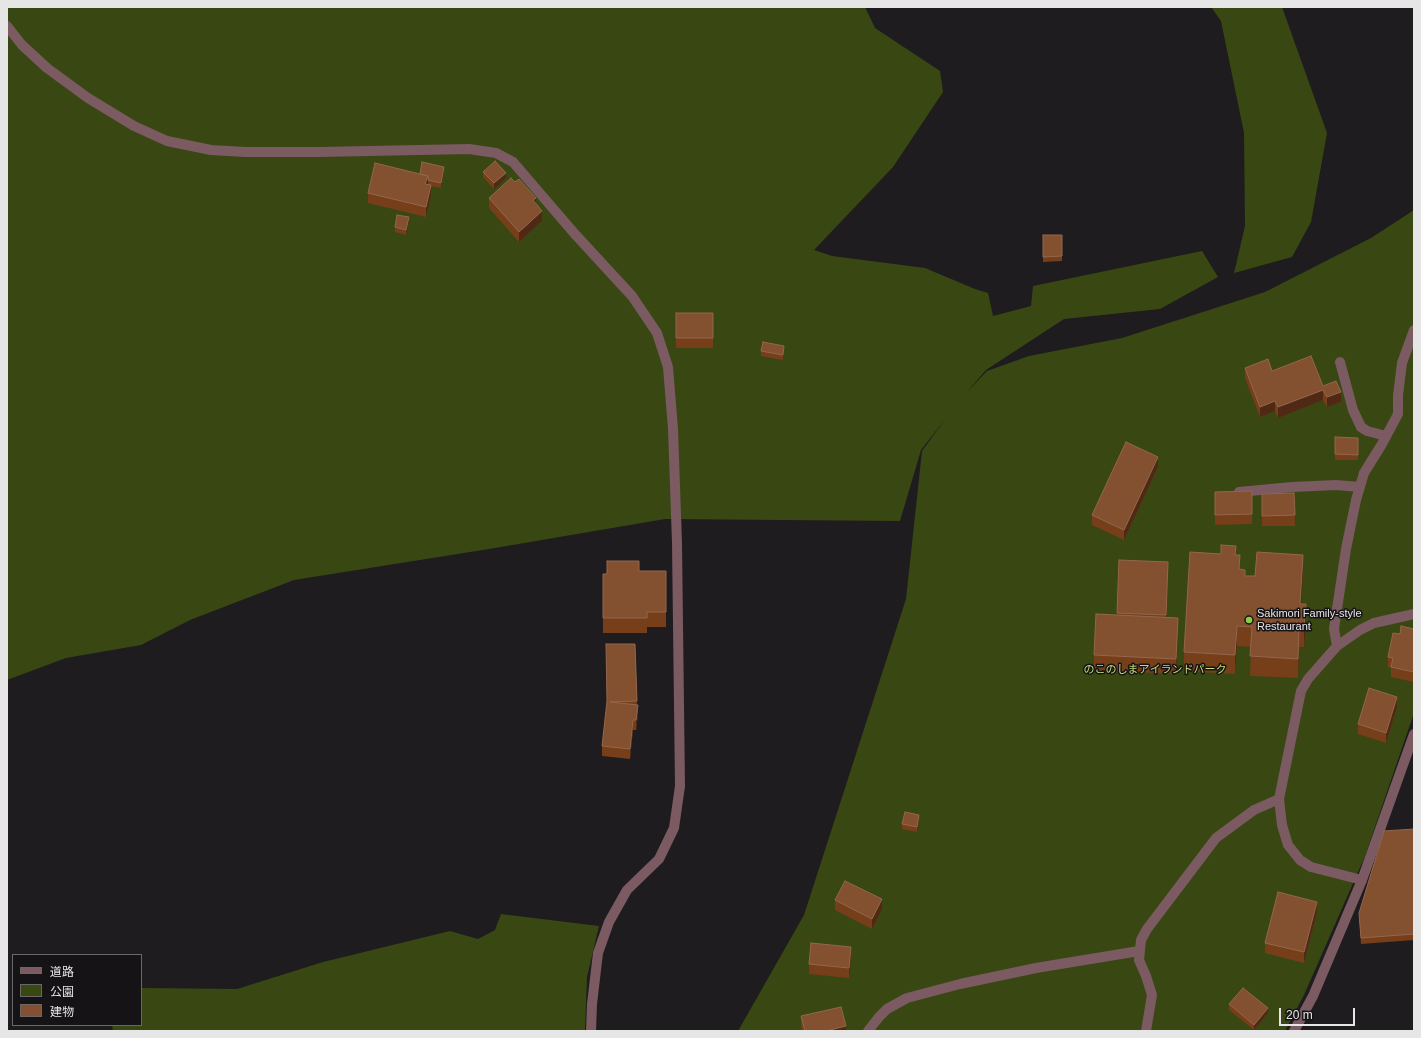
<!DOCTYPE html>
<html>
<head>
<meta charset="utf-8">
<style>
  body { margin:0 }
  #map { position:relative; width:1421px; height:1038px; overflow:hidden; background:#1e1c1f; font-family:Arial,"Noto Sans JP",sans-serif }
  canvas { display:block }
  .frame { position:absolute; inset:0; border:8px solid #e7e6e7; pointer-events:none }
  .legend { position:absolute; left:12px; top:954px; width:130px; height:72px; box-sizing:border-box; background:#151315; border:1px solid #696769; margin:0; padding:5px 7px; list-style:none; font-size:12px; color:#e7e6e7 }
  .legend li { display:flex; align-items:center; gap:8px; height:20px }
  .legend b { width:20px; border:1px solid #696769 }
  .scale { position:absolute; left:1279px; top:1008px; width:76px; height:18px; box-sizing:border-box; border:2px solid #e7e6e7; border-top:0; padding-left:5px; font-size:12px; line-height:14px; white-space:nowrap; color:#e7e6e7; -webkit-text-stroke:3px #151315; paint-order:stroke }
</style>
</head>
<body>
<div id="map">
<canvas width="1421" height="1038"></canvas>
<div class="frame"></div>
<ul class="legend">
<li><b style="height:5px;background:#7b5a62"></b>道路</li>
<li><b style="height:11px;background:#394713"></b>公園</li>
<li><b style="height:11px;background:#835030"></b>建物</li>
</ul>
<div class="scale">20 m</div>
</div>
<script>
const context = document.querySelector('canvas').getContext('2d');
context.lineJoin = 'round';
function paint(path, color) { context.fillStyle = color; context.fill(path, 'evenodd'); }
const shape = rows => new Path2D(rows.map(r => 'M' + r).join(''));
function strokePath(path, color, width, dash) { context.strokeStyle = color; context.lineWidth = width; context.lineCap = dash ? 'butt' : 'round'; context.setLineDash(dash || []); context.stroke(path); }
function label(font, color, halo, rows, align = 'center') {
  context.font = font + ' Arial,"Noto Sans JP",sans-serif'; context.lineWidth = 3; context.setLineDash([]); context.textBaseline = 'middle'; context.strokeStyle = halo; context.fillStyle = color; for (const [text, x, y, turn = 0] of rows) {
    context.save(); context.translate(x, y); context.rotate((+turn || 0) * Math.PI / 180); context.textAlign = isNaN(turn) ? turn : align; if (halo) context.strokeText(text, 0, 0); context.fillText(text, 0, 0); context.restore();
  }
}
const green = shape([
  [7,7,865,7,875,28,940,71,943,92,893,167,814,250,832,256,925,268,975,289,988,293,993,316,1031,306,1033,286,1202,251,1218,277,1160,309,1064,319,986,370,966,393,987,371,1029,356,1122,338,1265,292,1371,238,1414,210,1414,713,1365,856,1304,995,1285,1031,738,1031,804,915,906,599,922,451,946,418,921,450,900,521,665,519,489,549,294,580,190,620,141,645,66,658,7,680],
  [1211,7,1282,7,1327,133,1311,222,1292,257,1234,273,1245,226,1244,133,1221,21],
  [501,914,599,926,587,977,585,1031,113,1031,112,1025,141,1025,141,988,237,989,323,962,450,931,478,939,495,930]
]);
const lane = shape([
  [1340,362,1353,410,1361,427,1367,431,1386,436],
  [1239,492,1292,487,1336,485,1360,487],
  [1337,646,1334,629,1346,549,1356,500,1364,473,1382,444,1398,414,1398,395,1402,363,1414,330],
  [1362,880,1311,867,1300,860,1288,845,1282,825,1279,799,1301,691,1308,679,1337,646,1360,630,1374,623,1414,614],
  [868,1031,879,1017,887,1009,907,998,960,984,1036,968,1139,951],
  [1146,1031,1152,995,1146,976,1139,960,1141,940,1147,929,1216,838,1254,810,1279,799]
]);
const street = shape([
  [7,26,22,45,47,68,88,98,134,126,167,141,211,150,245,152,319,152,469,149,496,153,513,162,574,233,632,296,657,333,668,367,673,429,677,543,680,786,674,828,659,859,627,890,609,922,598,953,592,1004,591,1031],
  [1294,1031,1313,996,1362,880,1414,734]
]);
const wall = shape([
  [444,172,441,188,431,186,431,195,426,217,368,203,368,193,420,174],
  [483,172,506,178,494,189,483,177],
  [489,198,542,221,519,242,489,208],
  [409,222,406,235,395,232,395,227],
  [1043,235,1062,235,1062,261,1043,262],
  [676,313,713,313,713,348,676,348],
  [761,351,784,352,783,360,761,356],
  [1245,368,1272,371,1323,386,1341,402,1327,407,1323,400,1278,418,1275,411,1260,417,1245,378],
  [1335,437,1358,438,1358,460,1335,460],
  [1158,467,1124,540,1092,525,1092,515],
  [1215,492,1252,514,1252,524,1215,525],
  [1294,493,1295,526,1262,526,1262,494],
  [1221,554,1236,555,1240,570,1245,576,1255,576,1303,574,1301,604,1306,624,1304,647,1299,647,1298,678,1250,676,1251,647,1237,646,1235,674,1184,671,1184,652],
  [1119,560,1168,572,1166,618,1178,633,1176,674,1094,670,1094,655,1117,615],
  [639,571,666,571,666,627,647,627,647,633,603,633,603,574],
  [1414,629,1414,682,1391,677,1391,668,1388,667,1388,657,1400,634],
  [635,644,637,705,638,715,636,730,633,730,630,759,602,756,602,746,607,703],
  [1397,707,1386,743,1358,734,1358,724],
  [919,820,917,832,902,829,902,824],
  [1414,829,1414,940,1361,944,1359,913],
  [835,900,882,909,872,929,835,910],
  [1317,912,1304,963,1265,953,1265,943],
  [851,957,849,978,809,974,809,964],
  [1229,1004,1268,1013,1254,1030,1229,1010],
  [801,1016,846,1031,802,1031,801,1026]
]);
const shadedWall = shape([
  [444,167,444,172,441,188,441,183],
  [506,173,506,178,494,189,494,183],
  [428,176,428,186,425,184],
  [431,185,431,195,426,217,426,207],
  [536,198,536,208,533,200],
  [542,211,542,221,519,242,519,232],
  [409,217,409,222,406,235,406,230],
  [784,346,784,352,783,360,783,355],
  [1323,390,1323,400,1278,418,1278,407],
  [1341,392,1341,402,1327,407,1327,397],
  [1275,401,1275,411,1260,417,1260,407],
  [1158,457,1158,467,1124,540,1124,530],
  [1303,555,1303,574,1300,624,1300,604],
  [1168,562,1168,572,1166,625,1166,615],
  [1306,604,1306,624,1304,647,1304,628],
  [1178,618,1178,633,1176,674,1176,659],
  [1237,626,1237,646,1235,674,1235,655],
  [1299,628,1299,647,1298,678,1298,659],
  [1397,697,1397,707,1386,743,1386,733],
  [638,705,638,715,636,730,636,720],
  [633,720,633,730,630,759,630,749],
  [919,815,919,820,917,832,917,827],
  [882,899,882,909,872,929,872,919],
  [1317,902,1317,912,1304,963,1304,952],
  [851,947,851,957,849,978,849,968],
  [1268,1008,1268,1013,1254,1030,1254,1025],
  [846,1026,846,1031,826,1031]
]);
const building = shape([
  [495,161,506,173,494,183,483,172,495,161],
  [422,162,444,167,441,183,428,180,428,176,420,174,422,162],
  [375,163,428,176,425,184,431,185,426,207,368,193,375,163],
  [511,178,515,182,519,179,536,198,533,200,542,211,519,232,489,198,511,178],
  [397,215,409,217,406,230,395,227,397,215],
  [1043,235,1062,235,1062,256,1043,257,1043,235],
  [676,313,713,313,713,338,676,338,676,313],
  [763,342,784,346,783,355,761,351,763,342],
  [1311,356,1323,386,1336,381,1341,392,1327,397,1323,390,1278,407,1275,401,1260,407,1245,368,1268,359,1272,371,1311,356],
  [1335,437,1358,438,1358,455,1335,454,1335,437],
  [1126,442,1158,457,1124,530,1092,515,1126,442],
  [1252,491,1252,514,1215,515,1215,492,1252,491],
  [1294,493,1295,515,1262,516,1262,494,1294,493],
  [1221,545,1236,546,1235,555,1240,555,1239,569,1245,570,1245,576,1255,576,1257,552,1303,555,1300,604,1306,604,1304,628,1299,628,1298,659,1250,656,1252,627,1237,626,1235,655,1184,652,1190,552,1221,554,1221,545],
  [1119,560,1168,562,1166,615,1117,613,1119,560],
  [607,561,639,561,639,571,666,571,666,612,647,612,647,618,603,618,603,574,607,574,607,561],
  [1096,614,1178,618,1176,659,1094,655,1096,614],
  [1401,626,1414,629,1414,672,1391,667,1393,658,1388,657,1393,633,1400,634,1401,626],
  [606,644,635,644,637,701,610,702,638,705,636,720,633,720,630,749,602,746,607,701,606,644],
  [1369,688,1397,697,1386,733,1358,724,1369,688],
  [905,812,919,815,917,827,902,824,905,812],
  [1414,829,1414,934,1361,938,1359,913,1384,831,1414,829],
  [845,881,882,899,872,919,835,900,845,881],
  [1278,892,1317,902,1304,952,1265,943,1278,892],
  [811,943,851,947,849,968,809,964,811,943],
  [1243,988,1268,1008,1254,1025,1229,1004,1243,988],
  [841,1007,846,1026,826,1031,805,1031,801,1016,841,1007]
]);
const markers = [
  [1249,620,4,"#8bce46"]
];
const poiNames = [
  ["Sakimori Family-style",1257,614],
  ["Restaurant",1257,627]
];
const parkNames = [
  ["のこのしまアイランドパーク",1155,670]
];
paint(green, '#394713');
strokePath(lane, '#7b5a62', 10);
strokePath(street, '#7b5a62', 10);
paint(wall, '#773e1a');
paint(shadedWall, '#4f2913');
paint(building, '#835030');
strokePath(building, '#93674d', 1);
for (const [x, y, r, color] of markers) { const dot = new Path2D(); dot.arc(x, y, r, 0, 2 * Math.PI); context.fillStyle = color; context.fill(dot); strokePath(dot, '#151315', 1.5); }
label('11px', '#e7e6e7', '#151315', poiNames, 'left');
label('11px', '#c0dd7a', '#151315', parkNames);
</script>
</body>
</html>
